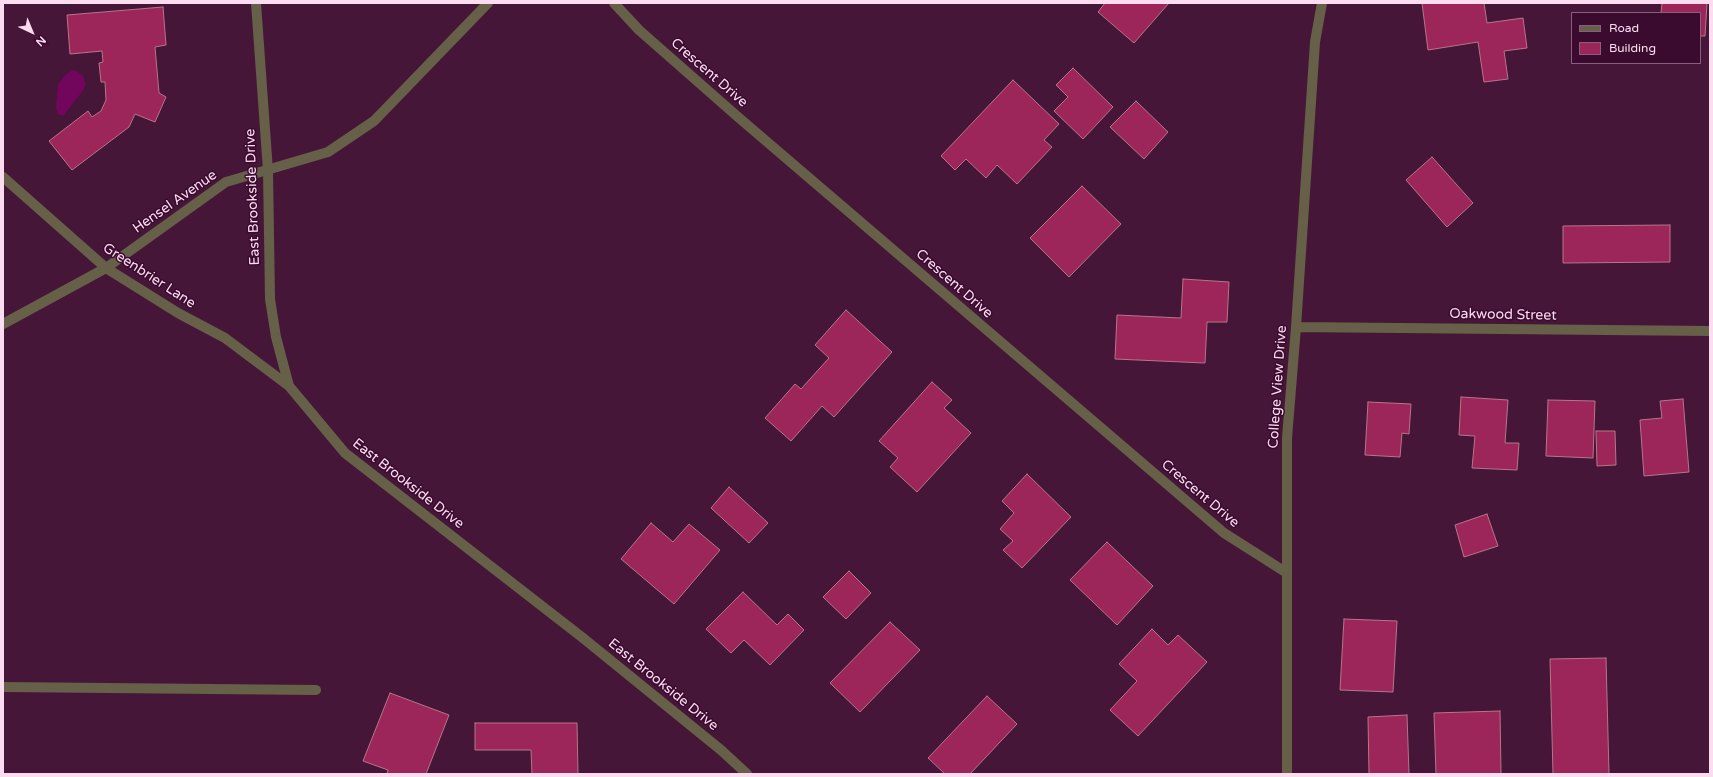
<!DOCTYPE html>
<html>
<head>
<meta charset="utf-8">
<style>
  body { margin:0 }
  #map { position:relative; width:1713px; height:777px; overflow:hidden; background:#461639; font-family:"Varela Round",sans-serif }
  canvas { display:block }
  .frame { position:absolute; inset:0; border:4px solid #fbdcf0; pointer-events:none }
  .legend { position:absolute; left:1571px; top:12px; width:130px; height:52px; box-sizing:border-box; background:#3b0b2f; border:1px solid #885f7c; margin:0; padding:5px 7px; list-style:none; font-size:12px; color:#fbdcf0 }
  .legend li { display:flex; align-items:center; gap:8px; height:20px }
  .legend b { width:20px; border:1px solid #885f7c }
  .north { position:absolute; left:12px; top:12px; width:40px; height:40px; -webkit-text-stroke:3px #3b0b2f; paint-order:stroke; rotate:136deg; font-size:11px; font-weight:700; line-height:16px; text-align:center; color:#fbdcf0 }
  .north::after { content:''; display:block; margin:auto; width:14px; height:18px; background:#fbdcf0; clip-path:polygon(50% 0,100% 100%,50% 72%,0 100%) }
</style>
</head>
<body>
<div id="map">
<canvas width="1713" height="777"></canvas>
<div class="frame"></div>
<ul class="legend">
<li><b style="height:5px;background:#656047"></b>Road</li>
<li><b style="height:11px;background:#9c2659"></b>Building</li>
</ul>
<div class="north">N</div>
</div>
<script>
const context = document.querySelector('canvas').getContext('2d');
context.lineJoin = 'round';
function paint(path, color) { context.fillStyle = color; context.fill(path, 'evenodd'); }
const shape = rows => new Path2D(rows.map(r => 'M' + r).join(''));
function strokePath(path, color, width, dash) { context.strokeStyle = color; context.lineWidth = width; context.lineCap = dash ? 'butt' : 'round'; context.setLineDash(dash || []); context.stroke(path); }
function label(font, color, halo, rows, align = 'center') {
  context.font = font + ' "Varela Round",sans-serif'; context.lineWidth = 3; context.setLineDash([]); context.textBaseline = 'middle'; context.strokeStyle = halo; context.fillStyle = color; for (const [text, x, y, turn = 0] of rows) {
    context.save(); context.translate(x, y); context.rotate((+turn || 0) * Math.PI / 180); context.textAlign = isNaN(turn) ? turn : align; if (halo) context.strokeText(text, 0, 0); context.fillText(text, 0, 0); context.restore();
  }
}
const water = shape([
  [72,70,78,72,83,76,86,84,82,92,63,116,58,114,56,108,58,85,64,76]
]);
const building = shape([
  [1105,3,1169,3,1134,43,1098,12,1105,3],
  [1422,3,1484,3,1487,23,1523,18,1527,48,1504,51,1508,79,1484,82,1478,42,1428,50,1422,3],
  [1662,3,1707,3,1705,36,1700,36,1700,13,1661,13,1662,3],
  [163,7,166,45,155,47,159,93,166,97,155,122,135,114,129,127,72,170,49,141,88,111,92,117,101,111,106,100,105,82,101,82,99,63,103,62,102,51,70,54,67,15,163,7],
  [1073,68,1113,107,1083,139,1054,111,1068,97,1056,85,1073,68],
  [1013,80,1059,124,1044,140,1052,147,1017,184,997,165,986,178,966,159,955,170,941,156,1013,80],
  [1136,101,1168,132,1144,159,1110,127,1136,101],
  [1432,157,1473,203,1447,227,1406,180,1432,157],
  [1082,186,1121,224,1069,277,1030,238,1082,186],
  [1670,225,1670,262,1563,263,1563,226,1670,225],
  [1183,279,1229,282,1227,322,1207,322,1205,363,1115,359,1117,315,1181,318,1183,279],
  [846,310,892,352,834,417,822,406,791,441,765,418,795,384,801,389,829,358,815,345,846,310],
  [932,382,952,400,944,408,971,433,917,492,890,467,898,458,879,441,932,382],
  [1461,397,1508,400,1505,443,1519,443,1517,470,1472,468,1475,436,1459,435,1461,397],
  [1683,399,1689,472,1644,476,1640,420,1662,418,1660,401,1683,399],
  [1548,400,1595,401,1593,458,1546,456,1548,400],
  [1368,402,1411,404,1409,434,1402,433,1400,457,1365,455,1368,402],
  [1596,431,1615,431,1616,465,1597,466,1596,431],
  [1027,474,1071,517,1022,568,1003,550,1013,541,1000,529,1014,513,1002,501,1027,474],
  [729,487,768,523,749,543,711,508,729,487],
  [1487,514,1498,546,1464,557,1455,525,1487,514],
  [651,523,673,542,689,524,720,550,674,604,621,559,651,523],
  [1107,542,1153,586,1117,625,1070,580,1107,542],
  [849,571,871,593,846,619,823,597,849,571],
  [743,592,777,625,788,614,804,630,770,665,744,640,731,653,706,629,743,592],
  [1344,619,1397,621,1393,692,1340,690,1344,619],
  [890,622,920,650,860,712,830,683,890,622],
  [1152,629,1168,645,1178,635,1207,662,1138,736,1110,710,1137,681,1119,664,1152,629],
  [1606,658,1609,774,1553,774,1550,659,1606,658],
  [390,693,449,715,426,774,387,774,388,770,363,761,390,693],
  [987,696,1017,724,970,774,945,774,928,758,987,696],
  [1500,711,1501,774,1436,774,1434,713,1500,711],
  [1407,715,1409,774,1369,774,1368,717,1407,715],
  [475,723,577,723,578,774,532,774,531,750,475,750,475,723]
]);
const lane = shape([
  [3,687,316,690]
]);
const street = shape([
  [256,3,268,171,270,299,276,337,289,386,345,453,583,638,721,750,747,774],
  [614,3,639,30,738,117,1224,533,1287,573],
  [3,177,106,268,178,313,225,338,289,386],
  [3,324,106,268,226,182,328,152,374,121,488,3],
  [1296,327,1710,331],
  [1287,774,1287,438,1296,327,1315,42,1322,3]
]);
const streetNames = [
  ["Crescent Drive",709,73,41],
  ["East Brookside Drive",253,197,-92],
  ["Hensel Avenue",175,202,-35],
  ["Greenbrier Lane",149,276,33],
  ["Crescent Drive",954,284,41],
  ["Oakwood Street",1503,315,1],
  ["College View Drive",1278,387,-86],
  ["East Brookside Drive",408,484,38],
  ["Crescent Drive",1200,494,40],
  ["East Brookside Drive",663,685,39]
];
paint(water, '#72065c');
paint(building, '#9c2659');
strokePath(building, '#b7758a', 1);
strokePath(lane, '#656047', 10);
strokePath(street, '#656047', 10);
label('14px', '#fbdcf0', '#3b0b2f', streetNames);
</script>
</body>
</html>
